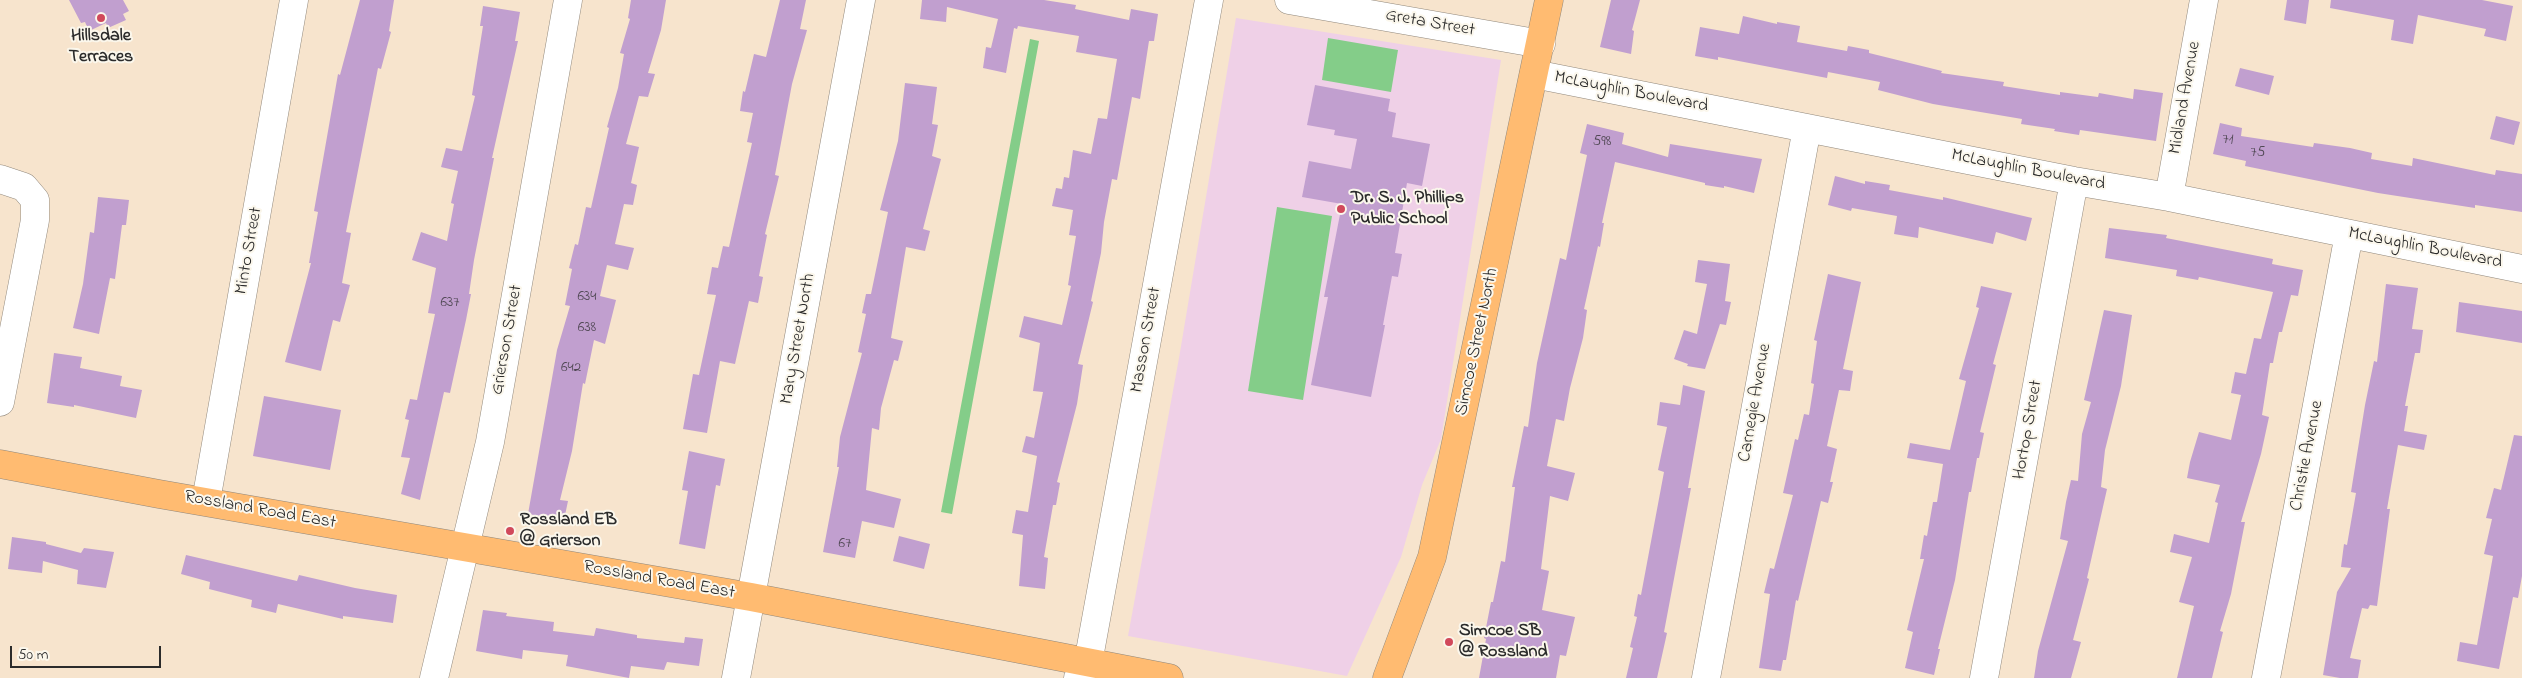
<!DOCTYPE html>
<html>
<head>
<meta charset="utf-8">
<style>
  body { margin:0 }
  #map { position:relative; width:2522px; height:678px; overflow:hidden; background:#f7e4cd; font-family:"Indie Flower",sans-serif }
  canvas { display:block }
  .scale { position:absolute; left:10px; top:646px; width:151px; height:22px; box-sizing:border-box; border:2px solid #2b2b2b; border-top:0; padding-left:6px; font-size:15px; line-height:18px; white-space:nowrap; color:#2b2b2b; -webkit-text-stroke:4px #fbf7ec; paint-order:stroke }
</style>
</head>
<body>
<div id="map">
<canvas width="2522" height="678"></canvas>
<div class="scale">50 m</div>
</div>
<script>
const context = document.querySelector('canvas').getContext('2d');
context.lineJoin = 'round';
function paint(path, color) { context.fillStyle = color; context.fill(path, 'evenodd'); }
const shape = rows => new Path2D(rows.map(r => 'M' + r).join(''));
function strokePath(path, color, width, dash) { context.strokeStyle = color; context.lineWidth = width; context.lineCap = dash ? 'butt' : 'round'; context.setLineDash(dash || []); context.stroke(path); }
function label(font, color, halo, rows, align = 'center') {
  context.font = font + ' "Indie Flower",sans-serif'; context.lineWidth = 4; context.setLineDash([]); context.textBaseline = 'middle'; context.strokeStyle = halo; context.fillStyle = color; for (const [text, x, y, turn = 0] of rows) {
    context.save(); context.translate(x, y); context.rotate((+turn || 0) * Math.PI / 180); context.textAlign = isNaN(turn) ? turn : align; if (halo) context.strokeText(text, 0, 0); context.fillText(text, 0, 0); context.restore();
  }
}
const built = shape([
  [1236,18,1501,60,1441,439,1422,485,1401,557,1347,676,1128,636,1179,358]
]);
const green = shape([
  [1328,38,1398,50,1391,92,1322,80],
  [1030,39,1039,41,952,514,941,512],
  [1277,207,1332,216,1303,400,1248,391]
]);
const building = shape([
  [69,0,123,0,129,11,123,14,126,20,108,28,106,23,89,31,85,22,81,23],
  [360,0,394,0,389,31,391,32,381,69,378,68,346,232,351,233,342,283,350,285,340,322,333,320,321,371,285,362,311,263,309,263,318,212,314,211,338,74,340,75],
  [631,0,666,0,661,30,648,73,655,74,648,97,639,96,626,144,639,147,631,183,637,185,633,205,624,204,615,244,634,248,628,270,607,265,600,296,616,300,605,344,594,340,585,384,583,383,572,451,560,500,568,501,564,520,528,514,557,350,570,306,565,305,572,269,569,268,575,244,578,245,586,207,591,208,609,128,607,127,618,88,624,54,620,53,630,19,628,18],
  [780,0,806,0,800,29,807,30,792,84,775,175,779,176,765,234,767,235,759,276,763,277,758,303,749,301,735,364,720,361,707,433,683,429,693,374,699,375,716,295,707,294,712,267,718,268,723,246,729,247,752,143,747,142,753,113,740,111,743,91,745,92,754,54,766,57],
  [922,0,1044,0,1076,5,1075,9,1129,20,1131,9,1158,14,1154,41,1149,41,1140,99,1132,97,1117,180,1112,179,1104,222,1101,253,1091,301,1093,302,1078,364,1083,365,1077,404,1057,482,1060,483,1056,505,1053,505,1044,557,1048,558,1045,589,1019,586,1023,535,1012,533,1016,510,1028,512,1037,456,1022,452,1026,436,1034,438,1043,392,1033,391,1040,343,1019,337,1024,316,1062,325,1071,286,1068,285,1076,236,1069,235,1073,210,1052,206,1056,188,1062,189,1064,177,1069,178,1073,150,1091,154,1098,118,1107,119,1117,59,1076,52,1079,36,1018,26,1017,29,1014,28,1006,73,983,68,986,47,991,48,998,19,947,7,946,22,920,19],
  [1611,0,1640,0,1632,30,1634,31,1631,54,1600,47],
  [2287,0,2309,0,2306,24,2284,20],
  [2331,0,2482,0,2513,6,2506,41,2484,36,2486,29,2418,15,2413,44,2391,40,2394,20,2330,8],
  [483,6,520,12,515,41,518,41,492,158,494,158,474,260,469,294,471,294,466,320,450,393,444,392,420,500,401,494,410,458,401,457,409,420,405,419,410,399,417,400,435,314,428,313,436,268,412,260,421,232,447,241,454,204,451,203,458,171,441,167,446,148,462,151,475,96,472,95,483,26,480,26],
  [1743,16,1777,24,1777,22,1800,26,1797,42,1847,51,1848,46,1869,50,1869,53,1942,71,1941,73,2004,82,2003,86,2060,95,2060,92,2098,97,2099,93,2133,99,2134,89,2163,93,2156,141,2080,130,2079,135,2054,131,2055,129,2021,124,2022,119,1933,104,1878,90,1880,82,1828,72,1827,78,1718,57,1718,60,1695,56,1700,27,1739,34],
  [2240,68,2274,76,2269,95,2235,86],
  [905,83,937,87,932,124,938,125,932,156,941,159,923,229,930,231,925,251,906,247,891,338,903,341,898,361,894,360,881,408,879,430,872,428,866,490,901,499,894,528,862,521,855,558,823,552,839,467,837,467,840,437,862,353,858,352,866,314,862,313,866,294,871,294,888,212,880,210,898,141],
  [1315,85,1390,99,1388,111,1396,113,1392,137,1430,144,1422,186,1407,183,1395,253,1402,254,1398,277,1392,276,1383,325,1385,325,1371,397,1311,385,1328,297,1324,297,1342,204,1302,197,1309,161,1351,169,1357,139,1334,135,1335,130,1307,125],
  [2496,116,2520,122,2514,145,2490,139],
  [2220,123,2242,128,2241,136,2313,147,2314,143,2350,148,2372,153,2371,159,2412,166,2413,158,2495,175,2496,170,2522,174,2522,212,2475,205,2475,208,2378,193,2245,166,2246,161,2213,154],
  [1587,124,1624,133,1622,144,1668,157,1670,144,1762,159,1754,193,1724,186,1724,188,1705,185,1705,183,1615,162,1602,223,1604,223,1600,247,1598,246,1584,309,1587,310,1583,338,1570,388,1564,421,1556,419,1547,466,1575,473,1568,501,1550,496,1541,569,1549,571,1542,610,1575,617,1566,656,1560,655,1556,678,1479,678,1486,639,1484,638,1491,602,1493,602,1501,561,1505,562,1515,487,1512,487,1524,426,1528,427,1537,363,1560,258,1566,260,1587,155,1580,153],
  [1835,176,1865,184,1865,181,1890,185,1889,190,1943,200,1943,197,2032,218,2026,241,1996,232,1993,244,1919,227,1918,238,1894,234,1897,216,1852,208,1851,211,1828,205],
  [98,197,129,200,126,225,122,225,115,279,110,278,99,334,73,328,83,284,90,232,94,233],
  [2109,228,2167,235,2166,238,2273,259,2272,264,2303,270,2298,296,2291,295,2282,332,2279,332,2273,363,2270,363,2262,415,2269,417,2261,454,2241,522,2245,522,2231,594,2220,631,2223,632,2212,678,2177,678,2194,606,2179,602,2192,557,2170,552,2174,534,2209,543,2218,503,2215,502,2220,485,2187,478,2190,462,2199,432,2231,440,2241,395,2231,393,2235,372,2246,374,2254,338,2261,339,2273,292,2199,277,2198,280,2176,276,2177,270,2105,258],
  [1698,260,1730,264,1725,301,1731,302,1726,325,1720,324,1705,369,1687,366,1688,364,1674,359,1684,330,1697,334,1707,284,1695,282],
  [1828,274,1861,282,1843,369,1853,371,1850,391,1839,390,1827,446,1837,449,1830,482,1833,482,1828,503,1821,501,1798,601,1796,600,1786,660,1783,660,1781,671,1759,668,1770,594,1764,593,1770,568,1774,569,1793,495,1783,493,1795,439,1798,440,1804,414,1809,415,1814,384,1811,383,1817,341,1814,340],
  [2386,284,2418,288,2412,329,2423,330,2420,353,2415,353,2405,406,2408,406,2404,431,2427,435,2424,450,2398,445,2387,509,2390,509,2377,606,2370,605,2368,609,2362,608,2350,658,2361,660,2358,678,2340,678,2323,675,2337,592,2351,568,2341,567,2344,544,2347,545,2356,493,2351,492,2365,405,2374,361,2377,362],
  [1981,286,2012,293,1993,364,1996,365,1980,432,1984,433,1979,458,1977,458,1971,492,1969,492,1955,580,1938,649,1940,649,1934,675,1905,668,1913,632,1907,630,1924,559,1920,559,1924,535,1927,536,1933,502,1937,502,1943,464,1907,458,1910,443,1950,450,1966,381,1959,379,1979,308,1976,307],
  [2459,302,2522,311,2522,343,2456,332],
  [2104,310,2132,315,2121,386,2105,450,2101,487,2107,489,2087,578,2089,579,2073,640,2081,642,2071,678,2034,678,2038,651,2068,541,2060,539,2066,502,2071,480,2078,481,2082,434,2091,402,2084,400],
  [54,353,82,357,80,368,122,376,120,386,142,390,136,418,74,405,74,407,47,403],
  [1683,385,1705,391,1688,488,1691,488,1664,632,1667,633,1657,678,1626,678,1633,648,1630,647,1637,617,1634,616,1638,594,1641,595,1664,472,1658,470,1667,427,1657,425,1660,402,1680,405],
  [264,396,341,410,330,470,253,456],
  [2514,435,2522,436,2522,576,2518,598,2513,597,2499,669,2457,661,2460,642,2477,645,2493,556,2484,554,2492,519,2486,518,2494,488,2501,490],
  [689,451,725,459,720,486,716,485,705,549,679,544,688,491,682,490],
  [899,536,930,544,924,569,893,561],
  [12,537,46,542,46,544,81,553,84,548,114,552,106,588,77,584,78,570,43,561,42,573,8,569],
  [186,555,297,581,299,575,355,588,397,595,393,623,343,616,343,619,278,604,276,613,251,607,252,600,209,589,210,582,181,574],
  [483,610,507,613,506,616,554,622,553,631,594,636,596,628,637,635,637,638,684,643,685,637,703,639,699,666,667,662,664,670,631,666,629,678,566,666,568,655,523,650,522,659,476,651]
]);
const minor = shape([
  [1289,0,1541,44],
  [1534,74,2074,181,2169,197,2522,269],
  [0,179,24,187,35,200,35,220,0,402],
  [2169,197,2204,0],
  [206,501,294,0],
  [434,678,490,442,568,0],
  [736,678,861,0],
  [1078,678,1088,663,1209,0],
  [1706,678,1807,128],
  [1984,678,2074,181],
  [2266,678,2349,234]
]);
const major = shape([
  [0,464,159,494,751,597,1169,678],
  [1387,678,1432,557,1549,0]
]);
const markers = [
  [101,18,5,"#d1495b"],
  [1341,209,5,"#d1495b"],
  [510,531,5,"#d1495b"],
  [1449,642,5,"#d1495b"]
];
const numberNames = [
  ["71",2228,141],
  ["598",1602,143],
  ["75",2258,154],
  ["634",587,298],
  ["637",450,304],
  ["638",587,329],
  ["642",571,369],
  ["67",845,545]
];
const streetNames = [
  ["Greta Street",1430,24,10],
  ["McLaughlin Boulevard",1631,93,11],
  ["Midland Avenue",2186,98,-80],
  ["McLaughlin Boulevard",2028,171,11],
  ["McLaughlin Boulevard",2425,249,11],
  ["Minto Street",250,251,-80],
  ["Mary Street North",799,339,-80],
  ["Grierson Street",508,340,-80],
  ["Masson Street",1147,340,-80],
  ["Simcoe Street North",1478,342,-78],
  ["Carnegie Avenue",1756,403,-80],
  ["Hortop Street",2029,430,-80],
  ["Christie Avenue",2308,456,-79],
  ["Rossland Road East",260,511,10],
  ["Rossland Road East",659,581,10]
];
const poiNames = [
  ["Hillsdale",101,37,"center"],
  ["Terraces",101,58,"center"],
  ["Dr. S. J. Phillips",1351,199],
  ["Public School",1351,220],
  ["Rossland EB",520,521],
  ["@ Grierson",520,542],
  ["Simcoe SB",1459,632],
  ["@ Rossland",1459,653]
];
paint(built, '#efd0e7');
paint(green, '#84cd89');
paint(building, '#c19fcf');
strokePath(minor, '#91887c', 29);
strokePath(major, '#91887c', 29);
strokePath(minor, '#fff', 28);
strokePath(major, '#ffbb71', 28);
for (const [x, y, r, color] of markers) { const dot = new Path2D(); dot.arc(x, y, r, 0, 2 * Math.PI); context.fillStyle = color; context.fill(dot); strokePath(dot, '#fbf7ec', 2); }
label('15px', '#504854', null, numberNames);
label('18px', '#2b2b2b', '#fbf7ec', streetNames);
label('bold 18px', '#2b2b2b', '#fbf7ec', poiNames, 'left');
</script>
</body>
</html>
